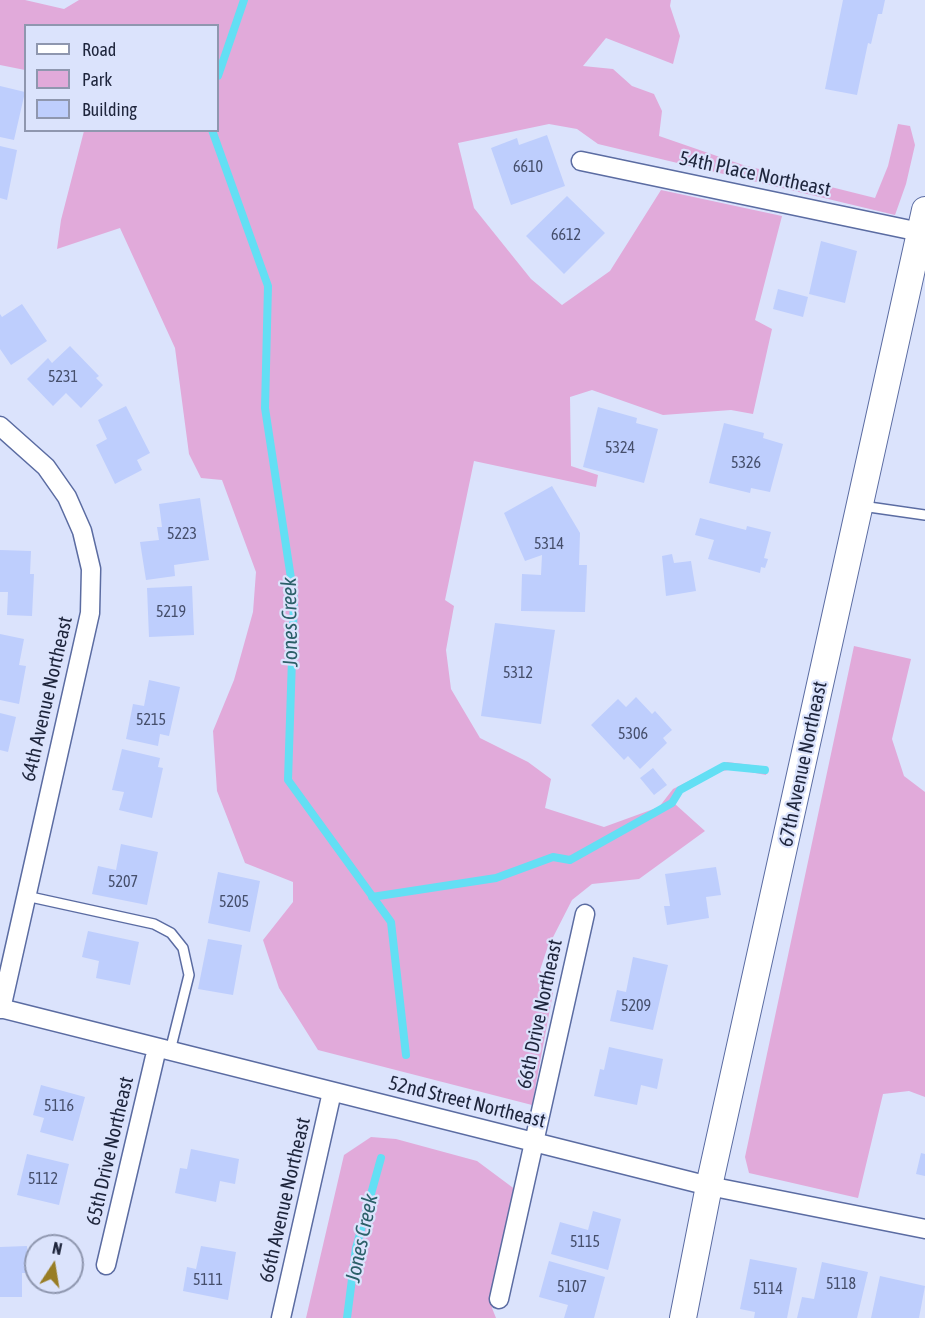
<!DOCTYPE html>
<html>
<head>
<meta charset="utf-8">
<style>
  body { margin:0 }
  #map { position:relative; width:925px; height:1318px; overflow:hidden; background:#dbe3fc; font-family:"Asap Condensed",sans-serif }
  canvas { display:block }
  .legend { position:absolute; left:24px; top:24px; width:195px; height:108px; box-sizing:border-box; background:#dbe3fc; border:2px solid #8f97af; margin:0; padding:8px 10px; list-style:none; font-size:18px; color:#1e253c }
  .legend li { display:flex; align-items:center; gap:12px; height:30px }
  .legend b { width:30px; border:2px solid #8f97af }
  .north { position:absolute; left:24px; top:1234px; width:60px; height:60px; box-sizing:border-box; background:#dbe3fc; border:2px solid #8f97af; border-radius:50%; rotate:12deg; font-size:16px; font-weight:700; line-height:24px; text-align:center; color:#1e253c }
  .north::after { content:''; display:block; margin:auto; width:21px; height:27px; background:#987d25; clip-path:polygon(50% 0,100% 100%,50% 72%,0 100%) }
</style>
</head>
<body>
<div id="map">
<canvas width="925" height="1318"></canvas>
<ul class="legend">
<li><b style="height:8px;background:#fff"></b>Road</li>
<li><b style="height:16px;background:#e1aada"></b>Park</li>
<li><b style="height:16px;background:#becefd"></b>Building</li>
</ul>
<div class="north">N</div>
</div>
<script>
const context = document.querySelector('canvas').getContext('2d');
context.lineJoin = 'round';
function paint(path, color) { context.fillStyle = color; context.fill(path, 'evenodd'); }
const shape = rows => new Path2D(rows.map(r => 'M' + r).join(''));
function strokePath(path, color, width, dash) { context.strokeStyle = color; context.lineWidth = width; context.lineCap = dash ? 'butt' : 'round'; context.setLineDash(dash || []); context.stroke(path); }
function label(font, color, halo, rows, align = 'center') {
  context.font = font + ' "Asap Condensed",sans-serif'; context.lineWidth = 4.5; context.setLineDash([]); context.textBaseline = 'middle'; context.strokeStyle = halo; context.fillStyle = color; for (const [text, x, y, turn = 0] of rows) {
    context.save(); context.translate(x, y); context.rotate((+turn || 0) * Math.PI / 180); context.textAlign = isNaN(turn) ? turn : align; if (halo) context.strokeText(text, 0, 0); context.fillText(text, 0, 0); context.restore();
  }
}
const green = shape([
  [0,0,25,0,64,9,79,0,671,0,670,6,680,36,673,64,606,38,583,66,613,69,632,86,654,94,662,111,659,136,743,165,875,198,888,166,898,124,910,126,915,145,906,184,895,215,598,144,577,129,549,124,458,143,474,208,531,279,562,305,610,271,661,190,782,216,755,320,772,329,753,414,731,410,663,415,592,390,570,397,571,466,598,475,596,487,474,461,445,600,454,606,446,650,451,689,480,738,528,762,551,779,545,808,604,827,659,807,673,789,727,762,768,767,766,775,734,769,717,772,683,790,675,804,705,831,639,879,592,884,572,900,547,949,540,970,553,993,532,1105,318,1050,279,988,263,940,293,902,293,882,245,863,217,791,213,731,234,680,253,612,256,572,222,480,201,478,189,454,175,348,120,228,57,249,61,220,84,131,218,130,218,26,26,26,25,70,0,65],
  [854,646,911,659,892,739,904,776,925,792,925,1097,909,1091,883,1094,858,1198,749,1173,745,1157],
  [371,1137,396,1139,477,1161,520,1193,496,1276,492,1308,496,1318,306,1318,344,1155]
]);
const stream = shape([
  [218,76,244,0],
  [212,130,268,286,265,408,294,598,288,780,391,922,406,1055],
  [372,897,496,878,553,857,570,860,672,803,680,790,724,766,765,770],
  [347,1318,356,1248,381,1158]
]);
const building = shape([
  [843,0,885,0,882,14,878,14,871,44,868,43,857,95,825,89],
  [0,86,25,92,14,140,0,137],
  [547,135,565,186,511,205,491,148,517,138,519,145],
  [0,146,17,150,7,200,0,198],
  [567,196,605,233,564,274,526,236],
  [821,241,857,251,845,303,809,294],
  [778,289,808,297,803,317,773,309],
  [22,304,47,341,11,365,0,349,0,314,2,317],
  [70,346,99,376,96,378,103,385,81,408,66,393,53,406,27,379,48,358,52,363],
  [126,406,150,453,137,460,142,470,115,484,96,445,107,439,98,420],
  [598,407,637,418,636,423,658,429,644,483,583,467],
  [724,423,764,433,763,438,783,444,770,492,751,488,750,493,709,483],
  [552,486,580,533,579,565,587,565,585,612,521,611,522,574,541,575,542,555,525,561,504,513],
  [200,498,209,560,174,565,175,576,146,580,140,542,159,540,157,527,162,527,159,504],
  [700,518,746,530,747,526,771,532,764,558,768,559,765,568,761,567,760,573,708,559,714,540,695,535],
  [0,550,31,551,30,574,34,574,32,616,7,615,8,592,0,592],
  [672,554,674,563,691,561,696,591,666,596,662,556],
  [192,586,194,635,149,637,147,588],
  [495,623,555,630,541,724,481,716],
  [0,634,24,639,19,665,26,666,19,704,0,700],
  [149,680,180,687,169,736,160,734,158,746,126,739,133,704,144,706],
  [636,697,652,714,655,711,672,730,663,738,667,743,640,769,628,756,624,760,591,725,618,699,626,707],
  [0,713,16,717,8,752,0,750],
  [122,749,160,758,158,767,163,768,152,818,119,810,124,792,112,790],
  [653,768,667,785,654,795,640,778],
  [121,844,158,852,147,905,92,894,98,866,116,870],
  [716,867,721,895,706,897,709,918,667,925,664,906,670,906,665,874],
  [218,872,260,881,250,932,208,923],
  [88,931,139,942,130,985,96,978,99,961,82,957],
  [208,939,242,945,233,995,198,989],
  [633,957,668,965,653,1030,610,1021,617,990,626,992],
  [609,1047,663,1059,657,1089,641,1085,637,1105,594,1096,600,1069,604,1070],
  [41,1085,85,1097,73,1141,40,1132,44,1118,33,1115],
  [191,1149,239,1159,235,1184,220,1181,216,1202,175,1193,180,1168,187,1169],
  [921,1153,925,1154,925,1176,916,1174],
  [27,1154,69,1164,59,1205,17,1195],
  [593,1211,621,1219,608,1270,551,1254,560,1222,588,1230],
  [27,1246,28,1273,22,1273,22,1297,0,1297,0,1247],
  [201,1246,236,1252,228,1300,183,1291,187,1267,196,1269],
  [750,1259,797,1268,787,1318,754,1318,755,1312,740,1309],
  [549,1261,605,1277,594,1318,564,1318,568,1305,539,1297],
  [822,1262,868,1272,857,1318,797,1318,802,1297,814,1299],
  [880,1276,925,1286,919,1318,871,1318]
]);
const lane = shape([
  [862,506,925,515],
  [26,896,154,924,171,933,183,948,189,975,170,1051]
]);
const street = shape([
  [581,161,920,232],
  [0,426,46,467,67,497,82,531,91,569,90,613,1,1009],
  [0,1008,709,1186,925,1229],
  [106,1265,157,1048],
  [499,1299,585,914],
  [281,1318,332,1092]
]);
const secondary = shape([
  [683,1318,709,1186,925,210]
]);
const numberNames = [
  ["6610",528,167],
  ["6612",566,235],
  ["5231",63,377],
  ["5324",620,448],
  ["5326",746,463],
  ["5223",182,534],
  ["5314",549,544],
  ["5219",171,612],
  ["5312",518,673],
  ["5215",151,720],
  ["5306",633,734],
  ["5207",123,882],
  ["5205",234,902],
  ["5209",636,1006],
  ["5116",59,1106],
  ["5112",43,1179],
  ["5115",585,1242],
  ["5111",208,1280],
  ["5118",841,1284],
  ["5107",572,1287],
  ["5114",768,1289]
];
const streetNames = [
  ["54th Place Northeast",755,174,12],
  ["64th Avenue Northeast",47,699,-77],
  ["67th Avenue Northeast",803,764,-78],
  ["66th Drive Northeast",540,1014,-78],
  ["52nd Street Northeast",467,1102,14],
  ["65th Drive Northeast",110,1151,-77],
  ["66th Avenue Northeast",285,1200,-77]
];
const waterNames = [
  ["Jones Creek",290,622,-91],
  ["Jones Creek",362,1238,-78]
];
paint(green, '#e1aada');
strokePath(stream, '#63dff4', 8);
paint(building, '#becefd');
strokePath(lane, '#5b6ca2', 12);
strokePath(street, '#5b6ca2', 21);
strokePath(secondary, '#5b6ca2', 28);
strokePath(lane, '#fff', 9);
strokePath(street, '#fff', 18);
strokePath(secondary, '#fff', 26);
label('16px', '#464f6c', null, numberNames);
label('20px', '#1e253c', '#dbe3fc', streetNames);
label('italic 21px', '#2b5f68', '#dbe3fc', waterNames);
</script>
</body>
</html>
